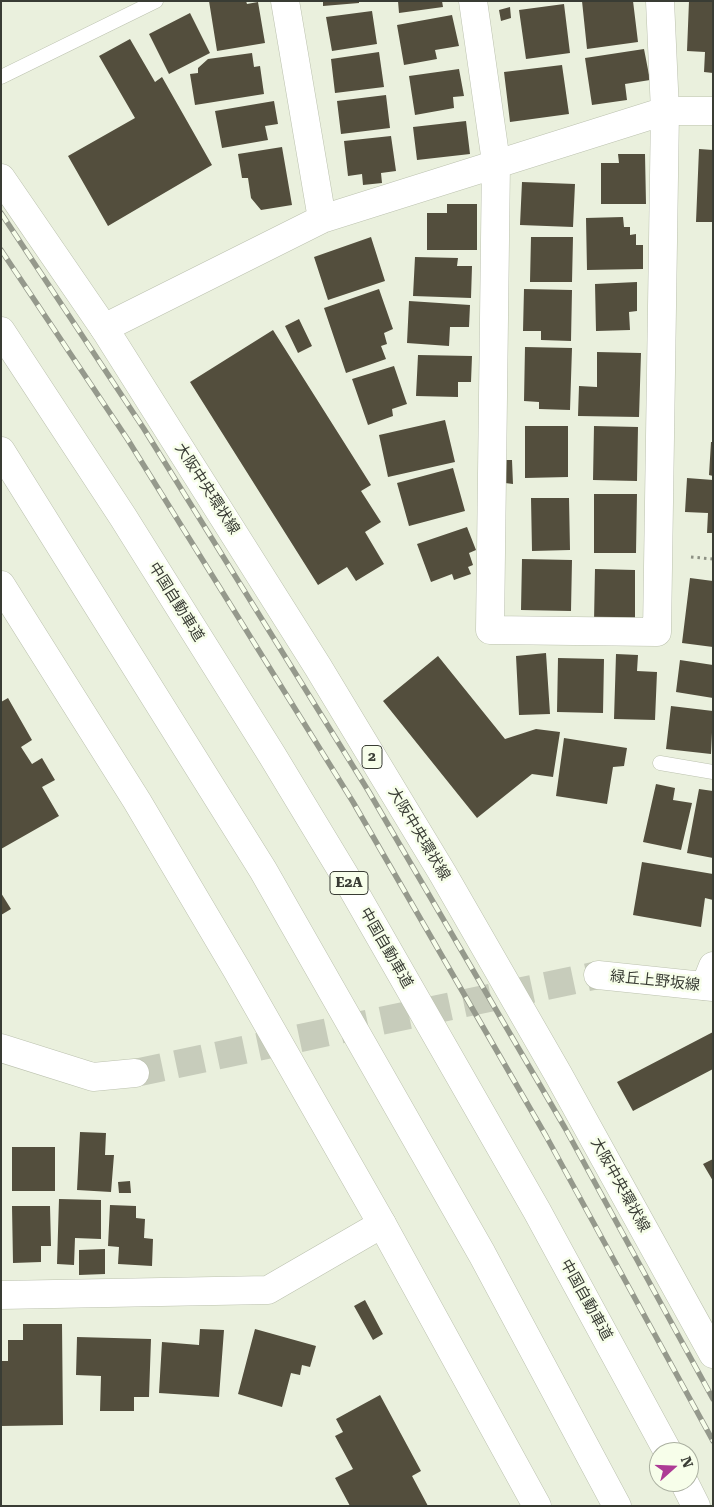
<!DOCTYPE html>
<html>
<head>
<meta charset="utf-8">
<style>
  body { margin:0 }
  #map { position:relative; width:714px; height:1507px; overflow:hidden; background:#eaf0dd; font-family:"Roboto Serif",serif }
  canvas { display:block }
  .frame { position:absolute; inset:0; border:2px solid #393c34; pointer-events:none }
  .north { position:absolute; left:649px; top:1442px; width:50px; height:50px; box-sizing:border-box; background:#f7feea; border:1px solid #abb0a1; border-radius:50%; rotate:70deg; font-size:14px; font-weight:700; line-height:20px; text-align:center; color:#393c34 }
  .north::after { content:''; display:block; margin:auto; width:18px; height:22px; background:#ad3b95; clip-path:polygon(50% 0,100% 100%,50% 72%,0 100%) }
</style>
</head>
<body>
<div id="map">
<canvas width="714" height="1507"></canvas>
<div class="frame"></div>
<div class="north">N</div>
</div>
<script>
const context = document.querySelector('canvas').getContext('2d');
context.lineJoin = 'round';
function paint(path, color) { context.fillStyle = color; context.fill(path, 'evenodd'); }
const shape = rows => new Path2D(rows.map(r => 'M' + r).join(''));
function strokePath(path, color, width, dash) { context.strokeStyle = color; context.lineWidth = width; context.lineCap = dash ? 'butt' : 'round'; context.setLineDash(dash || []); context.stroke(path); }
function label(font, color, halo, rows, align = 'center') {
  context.font = font + ' "Roboto Serif","Noto Sans JP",serif'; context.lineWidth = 5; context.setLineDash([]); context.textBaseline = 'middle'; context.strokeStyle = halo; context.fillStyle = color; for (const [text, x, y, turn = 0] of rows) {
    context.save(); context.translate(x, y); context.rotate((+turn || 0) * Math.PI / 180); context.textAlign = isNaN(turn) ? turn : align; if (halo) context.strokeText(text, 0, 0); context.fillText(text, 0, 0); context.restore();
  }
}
const building = shape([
  [209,1,246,1,247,4,258,2,265,43,217,51],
  [323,1,359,1,359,3,323,6],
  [398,1,442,1,443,7,399,13],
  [582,1,633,1,638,42,587,49],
  [689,1,713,1,713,73,704,72,705,52,687,51],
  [564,4,570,53,526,59,519,10],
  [510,7,511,18,501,21,499,10],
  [372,11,377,44,332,51,326,17],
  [190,13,210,53,169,74,149,34],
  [452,15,459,46,435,50,437,59,404,65,397,25],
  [130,39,155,82,162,77,212,165,108,226,68,156,135,118,99,56],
  [644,49,650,80,625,84,627,100,592,105,585,58],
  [379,52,384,87,335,93,331,59],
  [252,53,254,67,260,66,264,94,195,105,190,74,198,73,198,68,208,59],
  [562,65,569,114,510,122,504,72],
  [459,69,464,96,453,97,454,108,415,115,409,76],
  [386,95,390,128,341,134,337,101],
  [274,101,278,124,265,126,268,140,222,148,215,111],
  [466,121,470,154,417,160,413,127],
  [391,136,396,171,381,173,382,183,363,185,362,174,348,176,344,141],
  [282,147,292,205,261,210,251,198,248,178,242,178,238,154],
  [699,149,713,150,713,222,696,222],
  [618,154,645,154,646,204,601,204,601,163,619,163],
  [522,182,575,184,573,227,520,225],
  [447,204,477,204,477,250,427,250,427,213,447,213],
  [623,217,624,227,630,227,630,235,636,234,636,245,643,245,643,269,587,270,586,218],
  [371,237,385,281,328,300,314,257],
  [531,237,573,237,572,282,530,282],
  [415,257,458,258,457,266,472,266,471,298,413,296],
  [637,282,637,311,629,312,630,330,596,331,595,284],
  [379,289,393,329,384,333,387,344,381,346,386,359,346,373,324,308],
  [524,289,572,290,571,341,541,340,541,331,523,331],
  [409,301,470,305,469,327,450,327,449,346,407,343],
  [299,319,312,346,298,353,285,326],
  [273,330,371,485,361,491,381,522,365,532,384,564,356,581,347,567,318,585,190,382],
  [525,347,572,348,570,410,539,409,539,402,524,401],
  [597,352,641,353,639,417,578,416,579,386,597,387],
  [418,355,472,356,471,382,458,382,458,397,416,396],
  [394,366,407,404,392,409,393,416,368,425,352,379],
  [445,420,455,462,388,477,379,435],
  [525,426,568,426,568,477,525,478],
  [594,426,638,427,637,481,593,480],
  [711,442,713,442,713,476,709,475],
  [504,460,512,460,513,484,505,483],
  [453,468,465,511,409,526,397,483],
  [687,478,713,480,713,533,707,533,708,513,685,512],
  [594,494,637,494,636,553,594,553],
  [531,498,569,498,570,550,532,551],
  [467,527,476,550,469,553,473,565,468,567,471,574,454,580,452,574,431,582,417,544],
  [522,559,572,560,571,611,521,610],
  [595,569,635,570,635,622,594,621],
  [690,578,713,581,713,647,682,643],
  [546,653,550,714,519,715,516,656],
  [616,654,638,655,637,671,657,672,655,720,614,719],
  [438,656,505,739,536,729,560,732,553,777,532,774,477,818,383,701],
  [558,658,604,659,603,713,557,712],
  [680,660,713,665,713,698,676,692],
  [8,698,32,740,21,747,32,764,42,758,55,780,42,787,59,816,1,849,1,702],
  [671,706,713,711,711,754,666,749],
  [564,738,627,748,624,766,613,767,607,804,556,796],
  [656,784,675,788,673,800,692,803,681,850,643,842],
  [699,789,713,791,713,858,687,853],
  [642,862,713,874,713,900,705,898,701,927,633,915],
  [1,893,11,909,1,915],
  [713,1032,713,1069,633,1111,617,1082],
  [80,1132,106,1133,105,1155,114,1155,111,1192,77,1190],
  [12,1147,55,1147,55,1191,12,1191],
  [713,1159,713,1181,703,1164],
  [130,1181,131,1193,119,1193,118,1182],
  [59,1199,101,1200,101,1239,75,1238,74,1265,57,1264],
  [110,1205,136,1206,136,1218,145,1219,144,1238,153,1239,152,1266,118,1264,119,1247,108,1246],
  [12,1206,50,1206,51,1246,41,1246,41,1262,13,1263],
  [105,1249,105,1274,79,1275,79,1250],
  [365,1300,383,1334,373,1340,354,1306],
  [23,1324,62,1324,63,1425,1,1426,1,1361,8,1361,8,1340,23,1340],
  [200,1329,224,1330,219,1397,159,1393,162,1342,199,1345],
  [255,1329,316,1346,310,1367,302,1365,300,1375,291,1373,282,1407,238,1394],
  [77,1337,151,1339,149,1397,134,1397,134,1411,100,1411,101,1376,76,1375],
  [380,1395,421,1471,412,1476,428,1506,350,1506,335,1478,353,1469,335,1436,343,1432,336,1419]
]);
const secondaryTunnel = shape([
  [135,1073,598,975]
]);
const path = shape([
  [691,557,713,559]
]);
const lane = shape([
  [1,77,156,1],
  [660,763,713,772]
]);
const street = shape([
  [285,1,322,219],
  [473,1,496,162,490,630,657,632,665,111,660,1],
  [104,328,322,219,665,111,713,111],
  [705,986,713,966],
  [1,1295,268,1290,382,1224]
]);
const secondary = shape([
  [598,975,713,987],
  [1,1048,93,1077,135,1073]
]);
const primary = shape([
  [1,178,104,328,318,667,443,874,558,1074,713,1354],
  [1,585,137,801,237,970,382,1224,537,1506]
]);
const highway = shape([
  [1,331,123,517,272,755,347,879,537,1211,668,1452],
  [1,451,263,870,482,1254,617,1506],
  [684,1482,696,1506]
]);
const rail = shape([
  [1,213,144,429,369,792,565,1128,713,1399],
  [1,250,128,440,353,802,546,1136,713,1441]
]);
const shields = [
  [372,757,20],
  [349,883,38]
];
const shieldNames = [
  ["2",372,757],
  ["E2A",349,883]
];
const streetNames = [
  ["大阪中央環状線",207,489,57],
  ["中国自動車道",176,602,58],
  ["大阪中央環状線",419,834,59],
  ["中国自動車道",386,948,60],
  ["緑丘上野坂線",655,981,6],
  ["大阪中央環状線",620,1185,61],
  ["中国自動車道",586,1300,61]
];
paint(building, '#534e3d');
strokePath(secondaryTunnel, '#c7ccbb', 28, [28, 14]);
strokePath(lane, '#bbc1ae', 15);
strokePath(street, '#bbc1ae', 29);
strokePath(secondary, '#bbc1ae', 29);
strokePath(primary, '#bbc1ae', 29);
strokePath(highway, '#bbc1ae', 29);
strokePath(path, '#8d9184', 3, [2.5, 4]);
strokePath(lane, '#fff', 14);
strokePath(street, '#fff', 28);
strokePath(secondary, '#fff', 28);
strokePath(primary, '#fff', 28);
strokePath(highway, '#fff', 28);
strokePath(rail, '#95998c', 5.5);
strokePath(rail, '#f7feea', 4, [11]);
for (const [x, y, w] of shields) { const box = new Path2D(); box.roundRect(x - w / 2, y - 11.5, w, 23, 4); context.fillStyle = '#f7feea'; context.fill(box); strokePath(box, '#393c34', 1); }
label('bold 14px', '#393c34', null, shieldNames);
label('15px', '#393c34', '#f7feea', streetNames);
</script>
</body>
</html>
